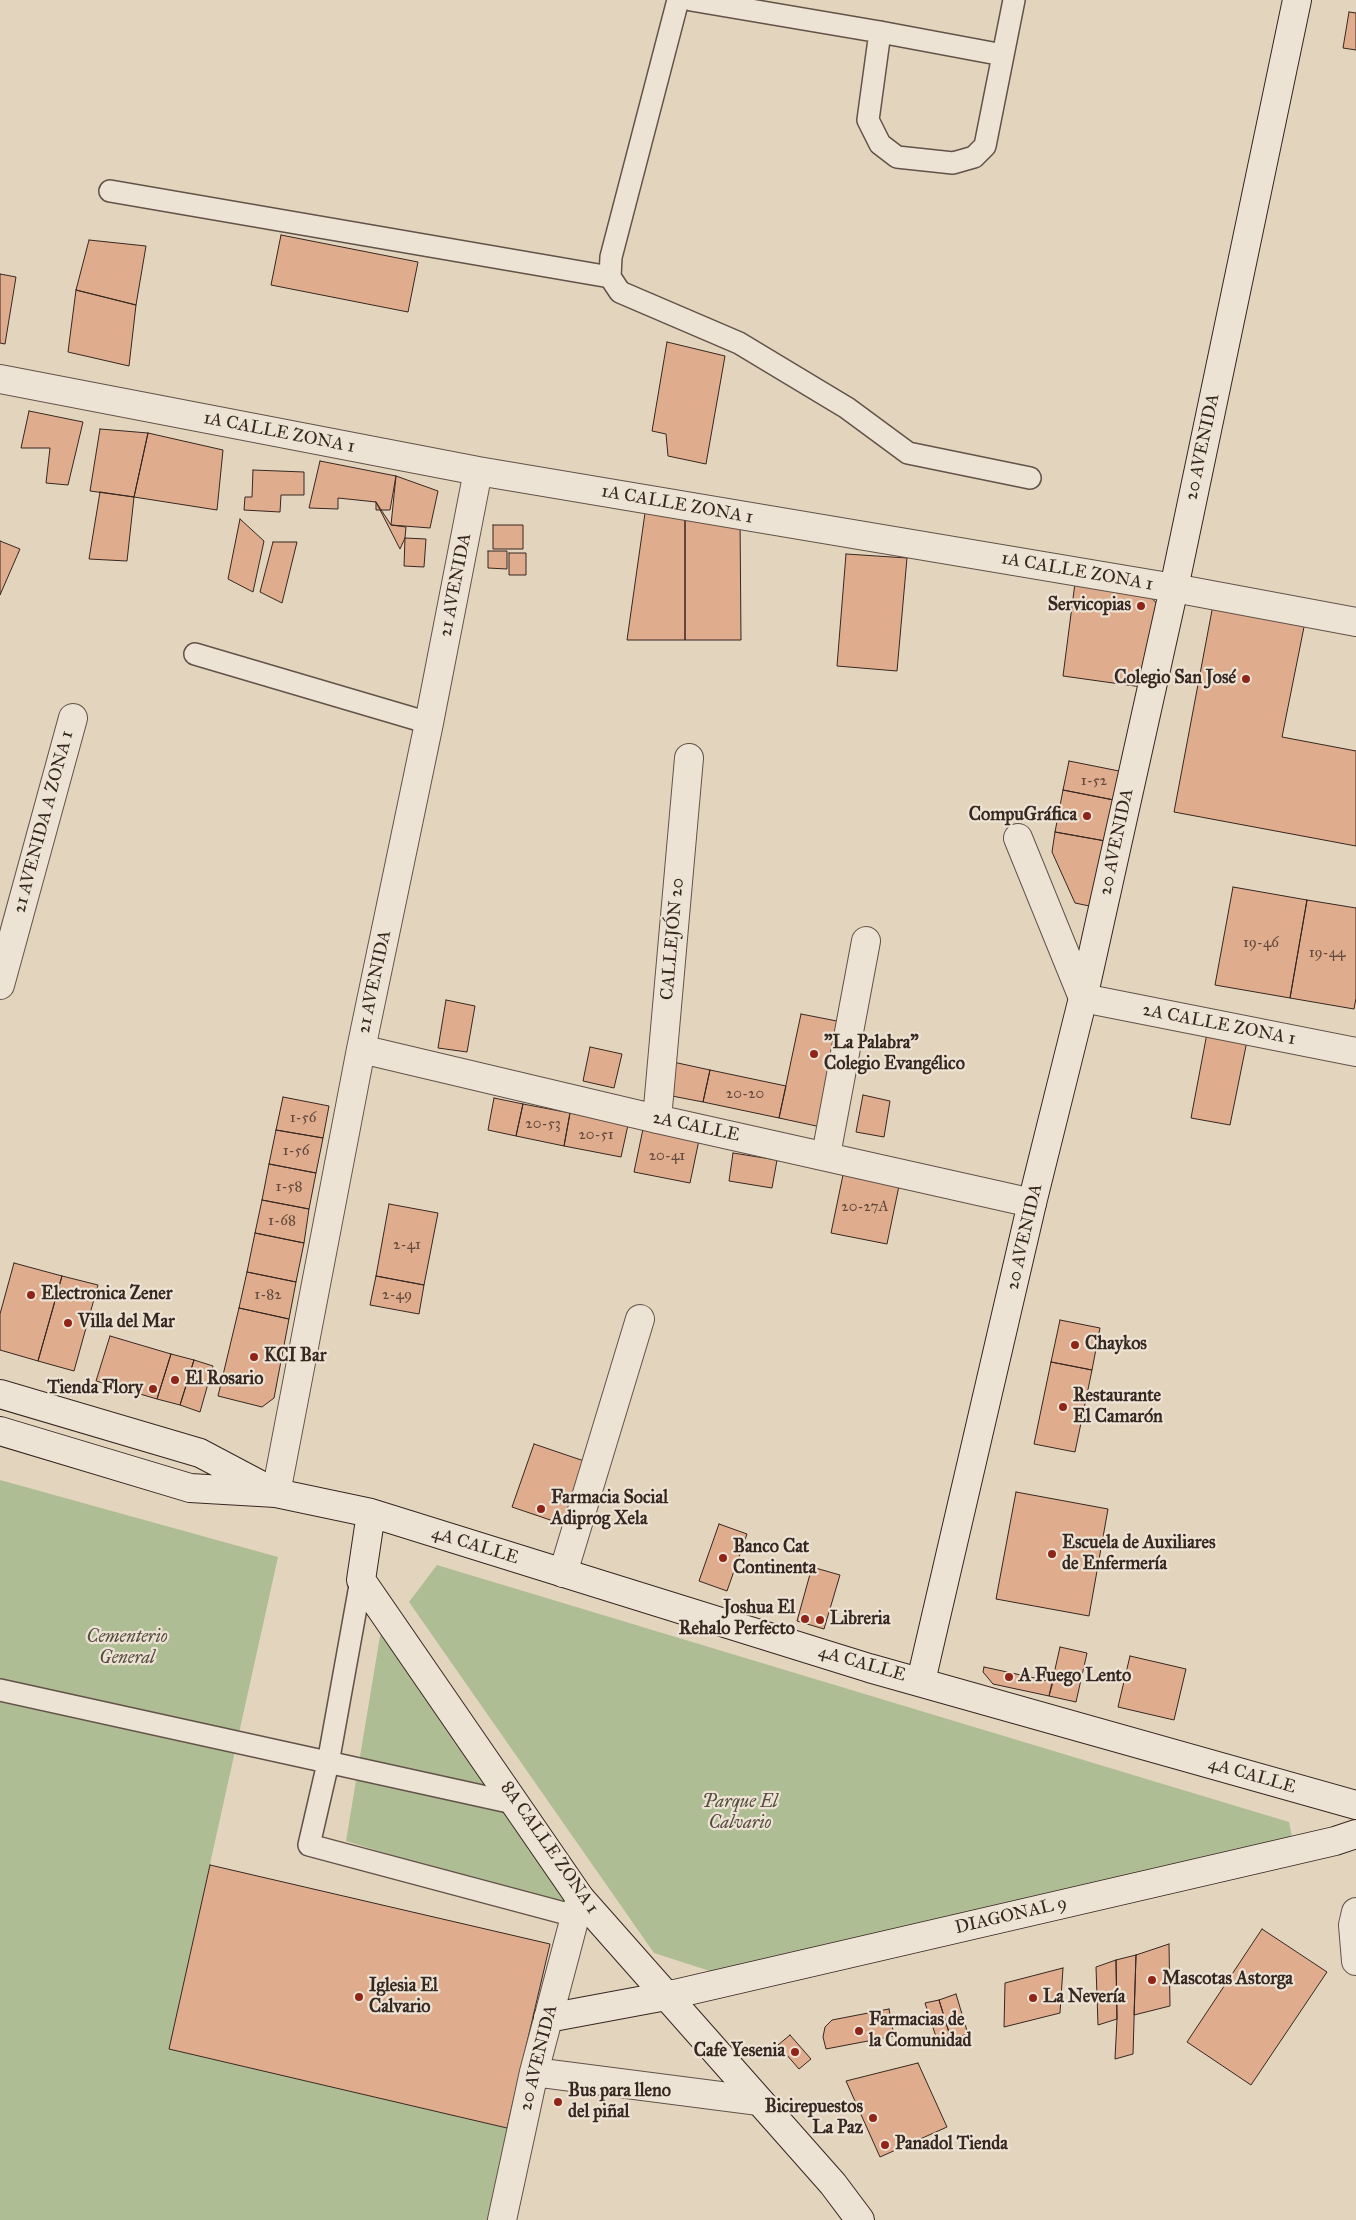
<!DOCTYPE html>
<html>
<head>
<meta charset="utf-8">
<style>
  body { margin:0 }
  canvas { display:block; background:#e3d4bd }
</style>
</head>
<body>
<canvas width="1356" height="2220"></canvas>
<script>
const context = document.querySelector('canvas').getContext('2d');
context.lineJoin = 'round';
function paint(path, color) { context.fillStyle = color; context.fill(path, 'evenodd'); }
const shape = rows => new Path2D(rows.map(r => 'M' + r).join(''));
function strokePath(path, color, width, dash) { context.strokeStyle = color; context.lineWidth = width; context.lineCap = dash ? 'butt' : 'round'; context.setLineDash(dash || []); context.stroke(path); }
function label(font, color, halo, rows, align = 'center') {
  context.font = font + ' "IM FELL Great Primer",serif'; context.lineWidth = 4.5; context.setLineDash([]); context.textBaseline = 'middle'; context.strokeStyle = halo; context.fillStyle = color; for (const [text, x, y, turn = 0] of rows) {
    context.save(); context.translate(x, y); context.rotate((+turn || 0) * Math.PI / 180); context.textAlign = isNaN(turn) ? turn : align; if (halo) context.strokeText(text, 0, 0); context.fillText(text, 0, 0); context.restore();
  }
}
const green = shape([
  [0,1480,278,1557,169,2049,507,2128,487,2220,0,2220],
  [437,1565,1289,1822,1294,1847,713,1972,654,1953,409,1602],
  [384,1612,549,1850,568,1910,346,1841]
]);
const building = shape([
  [1349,12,1356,13,1356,50,1343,48,1349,12],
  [281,235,418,262,408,312,271,285,281,235],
  [89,240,146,246,136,305,76,290,89,240],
  [0,274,16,277,5,344,0,343,0,274],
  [76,290,136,305,129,366,68,352,76,290],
  [667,342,725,356,706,464,668,456,666,434,652,431,667,342],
  [29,411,83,422,68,485,46,483,50,448,21,448,29,411],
  [100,429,148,433,134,497,90,491,100,429],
  [148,433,223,450,217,510,134,497,148,433],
  [320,461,396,476,390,510,376,510,376,502,338,498,338,509,309,508,320,461],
  [253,470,304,472,304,495,281,495,280,512,244,510,245,497,252,497,253,470],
  [396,476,438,491,430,528,391,525,396,476],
  [100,492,134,497,127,561,89,559,100,492],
  [376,502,391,525,406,527,405,538,400,549,376,502],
  [645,513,689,513,685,517,685,640,627,640,645,513],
  [685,517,740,517,741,640,685,640,685,517],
  [240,519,264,541,253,592,228,579,240,519],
  [493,525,523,525,523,549,493,549,493,525],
  [405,538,426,539,424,567,404,566,405,538],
  [0,541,20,549,0,595,0,541],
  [273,542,297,542,282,603,260,592,273,542],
  [488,551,507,551,507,569,488,568,488,551],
  [509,553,526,553,526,575,509,575,509,553],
  [846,554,907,558,897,671,837,666,846,554],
  [1075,583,1146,592,1160,607,1149,688,1063,676,1075,583],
  [1213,605,1305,622,1282,737,1356,751,1356,846,1174,812,1213,605],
  [1069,761,1124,772,1119,801,1063,790,1069,761],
  [1063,790,1119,801,1111,842,1055,832,1063,790],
  [1055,832,1111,842,1099,908,1075,903,1052,852,1055,832],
  [1233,887,1307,900,1290,998,1215,985,1233,887],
  [1307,900,1356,908,1356,998,1354,1009,1290,998,1307,900],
  [446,1000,475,1006,467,1052,438,1048,446,1000],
  [801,1014,842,1022,821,1127,779,1118,801,1014],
  [1208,1028,1248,1036,1230,1125,1191,1118,1208,1028],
  [590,1047,622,1054,614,1088,583,1081,590,1047],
  [673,1062,710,1070,703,1102,672,1096,673,1062],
  [710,1070,786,1086,779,1118,703,1102,710,1070],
  [863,1095,890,1101,884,1137,856,1132,863,1095],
  [283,1097,329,1106,323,1138,276,1130,283,1097],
  [494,1098,523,1104,516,1136,488,1130,494,1098],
  [523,1104,570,1113,564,1146,516,1136,523,1104],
  [570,1113,628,1125,621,1157,564,1146,570,1113],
  [643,1129,699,1140,690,1183,634,1172,643,1129],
  [276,1130,323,1138,316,1173,269,1164,276,1130],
  [733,1153,777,1160,772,1188,729,1181,733,1153],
  [269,1164,316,1173,309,1209,262,1200,269,1164],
  [844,1170,900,1181,887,1244,831,1233,844,1170],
  [262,1200,309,1209,304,1243,255,1233,262,1200],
  [389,1204,438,1213,424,1285,376,1276,389,1204],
  [255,1233,304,1243,296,1282,247,1272,255,1233],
  [14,1263,62,1276,38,1361,0,1350,0,1314,14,1263],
  [247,1272,296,1282,289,1319,239,1308,247,1272],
  [62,1276,98,1285,74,1371,38,1361,62,1276],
  [376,1276,424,1285,419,1314,370,1305,376,1276],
  [239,1308,289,1319,274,1398,262,1407,218,1396,239,1308],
  [1060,1320,1100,1328,1092,1370,1051,1362,1060,1320],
  [110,1336,171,1354,157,1399,96,1381,110,1336],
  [171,1354,194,1360,180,1405,157,1399,171,1354],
  [194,1360,213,1366,200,1412,180,1405,194,1360],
  [1051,1362,1092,1370,1075,1452,1034,1444,1051,1362],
  [534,1444,590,1463,568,1526,512,1507,534,1444],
  [1016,1492,1108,1509,1089,1616,996,1599,1016,1492],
  [719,1524,747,1534,727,1591,699,1581,719,1524],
  [812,1567,840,1575,824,1629,797,1621,812,1567],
  [1060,1647,1087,1653,1076,1702,1049,1696,1060,1647],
  [1130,1656,1186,1669,1174,1720,1118,1707,1130,1656],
  [984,1667,1053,1682,1049,1696,993,1684,983,1672,984,1667],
  [210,1865,550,1944,507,2128,169,2049,210,1865],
  [1262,1929,1327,1972,1251,2085,1187,2042,1262,1929],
  [1169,1944,1170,2006,1134,2015,1136,1955,1169,1944],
  [1136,1955,1133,2054,1115,2059,1117,2019,1116,1960,1136,1955],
  [1116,1960,1117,2019,1098,2025,1096,1967,1116,1960],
  [1063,1968,1060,2013,1004,2027,1005,1983,1063,1968],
  [956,1994,968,2034,951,2039,939,2000,956,1994],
  [939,2000,951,2039,938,2043,925,2003,939,2000],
  [889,2009,894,2036,826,2049,823,2037,825,2027,832,2020,889,2009],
  [790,2035,811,2059,799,2069,778,2045,790,2035],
  [918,2063,947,2127,880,2157,846,2081,918,2063]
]);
const lane = shape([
  [678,0,611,257,610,277,620,292,739,343,847,408,908,453,1030,478],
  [691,0,880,32,1003,55],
  [880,32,868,120,880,144,897,157,953,163,974,157,985,146,1014,0],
  [110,191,610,277],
  [195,654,429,723],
  [361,1580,328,1763,309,1845,575,1916],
  [0,1690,518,1804]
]);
const street = shape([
  [0,379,478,471,1174,588,1356,622],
  [1018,838,1083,998,1356,1052],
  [0,985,73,718],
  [361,1049,657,1119,1032,1203],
  [657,1119,689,758],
  [826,1155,866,941],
  [276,1493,361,1049,429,723,478,471],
  [563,1573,640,1319],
  [1356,1912,1353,1925,1356,1961],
  [534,2072,759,2101],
  [502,2220,534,2072,580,1898]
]);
const secondary = shape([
  [0,1394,200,1453,268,1489],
  [0,1431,190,1488,276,1493,371,1513,869,1668,1356,1805],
  [371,1513,361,1580,580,1898,833,2184,860,2220],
  [921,1681,1032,1203,1083,998,1174,588,1297,0],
  [548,2018,666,1996,1335,1841,1356,1834]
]);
const markers = [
  [1141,606,5,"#8f2418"],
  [1246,679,5,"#8f2418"],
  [1087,816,5,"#8f2418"],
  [814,1054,5,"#8f2418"],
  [31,1295,5,"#8f2418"],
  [68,1323,5,"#8f2418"],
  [1075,1345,5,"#8f2418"],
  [254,1357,5,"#8f2418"],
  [175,1380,5,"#8f2418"],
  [153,1389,5,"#8f2418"],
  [1063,1407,5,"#8f2418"],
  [541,1509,5,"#8f2418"],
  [1052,1554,5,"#8f2418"],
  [723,1558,5,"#8f2418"],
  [805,1619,5,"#8f2418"],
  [820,1620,5,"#8f2418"],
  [1009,1677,5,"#8f2418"],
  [1152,1980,5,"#8f2418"],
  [359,1997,5,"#8f2418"],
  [1033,1998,5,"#8f2418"],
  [859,2031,5,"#8f2418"],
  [795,2052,5,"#8f2418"],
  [558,2102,5,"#8f2418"],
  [873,2118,5,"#8f2418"],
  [885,2145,5,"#8f2418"]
];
const numberNames = [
  ["1-52",1094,781],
  ["19-46",1261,943],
  ["19-44",1327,953],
  ["20-20",745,1094],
  ["1-56",303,1118],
  ["20-53",543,1124],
  ["20-51",596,1135],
  ["1-56",296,1151],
  ["20-41",667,1156],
  ["1-58",289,1187],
  ["20-27A",865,1207],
  ["1-68",282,1221],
  ["2-41",407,1245],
  ["1-82",268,1295],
  ["2-49",397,1295]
];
const streetNames = [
  ["1A CALLE ZONA 1",279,433,11],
  ["20 AVENIDA",1203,447,-78],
  ["1A CALLE ZONA 1",677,505,10],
  ["1A CALLE ZONA 1",1077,572,10],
  ["21 AVENIDA",456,585,-79],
  ["21 AVENIDA A ZONA 1",44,822,-75],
  ["20 AVENIDA",1117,842,-78],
  ["CALLEJÓN 20",673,939,-85],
  ["21 AVENIDA",375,982,-78],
  ["2A CALLE ZONA 1",1219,1025,11],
  ["2A CALLE",696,1127,12],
  ["20 AVENIDA",1025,1237,-77],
  ["4A CALLE",475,1546,17],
  ["4A CALLE",862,1664,16],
  ["4A CALLE",1252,1776,16],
  ["8A CALLE ZONA 1",549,1848,55],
  ["DIAGONAL 9",1011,1916,-13],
  ["20 AVENIDA",539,2058,-76]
];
const poiNames = [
  ["Servicopias",1131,606,"right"],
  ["Colegio San José",1236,679,"right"],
  ["CompuGráfica",1077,816,"right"],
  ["\"La Palabra\"",824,1044],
  ["Colegio Evangélico",824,1065],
  ["Electronica Zener",41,1295],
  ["Villa del Mar",78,1323],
  ["Chaykos",1085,1345],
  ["KCI Bar",264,1357],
  ["El Rosario",185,1380],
  ["Tienda Flory",143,1389,"right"],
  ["Restaurante",1073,1397],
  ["El Camarón",1073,1418],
  ["Farmacia Social",551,1499],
  ["Adiprog Xela",551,1520],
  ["Escuela de Auxiliares",1062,1544],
  ["de Enfermería",1062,1565],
  ["Banco Cat",733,1548],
  ["Continenta",733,1569],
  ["Joshua El",795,1609,"right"],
  ["Rehalo Perfecto",795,1630,"right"],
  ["Libreria",830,1620],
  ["A Fuego Lento",1019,1677],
  ["Mascotas Astorga",1162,1980],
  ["Iglesia El",369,1987],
  ["Calvario",369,2008],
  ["La Nevería",1043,1998],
  ["Farmacias de",869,2021],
  ["la Comunidad",869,2042],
  ["Cafe Yesenia",785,2052,"right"],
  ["Bus para lleno",568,2092],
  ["del piñal",568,2113],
  ["Bicirepuestos",863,2108,"right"],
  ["La Paz",863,2129,"right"],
  ["Panadol Tienda",895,2145]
];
const parkNames = [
  ["Cementerio",127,1638],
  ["General",127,1659],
  ["Parque El",740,1803],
  ["Calvario",740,1824]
];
paint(green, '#afbd94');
paint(building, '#dfad8d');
strokePath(building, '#372721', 1);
strokePath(lane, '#625248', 24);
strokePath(street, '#625248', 30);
strokePath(secondary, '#372721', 30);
strokePath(lane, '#ede3d4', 21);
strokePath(street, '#ede3d4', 28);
strokePath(secondary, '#ede3d4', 28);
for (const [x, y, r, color] of markers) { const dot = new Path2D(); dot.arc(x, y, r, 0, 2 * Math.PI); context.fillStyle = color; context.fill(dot); strokePath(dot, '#ede3d4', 2); }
label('15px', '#61483c', null, numberNames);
label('18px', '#372721', '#ede3d4', streetNames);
label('bold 18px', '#372721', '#ede3d4', poiNames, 'left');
label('italic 18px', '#554c3e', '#ede3d4', parkNames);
</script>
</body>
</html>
